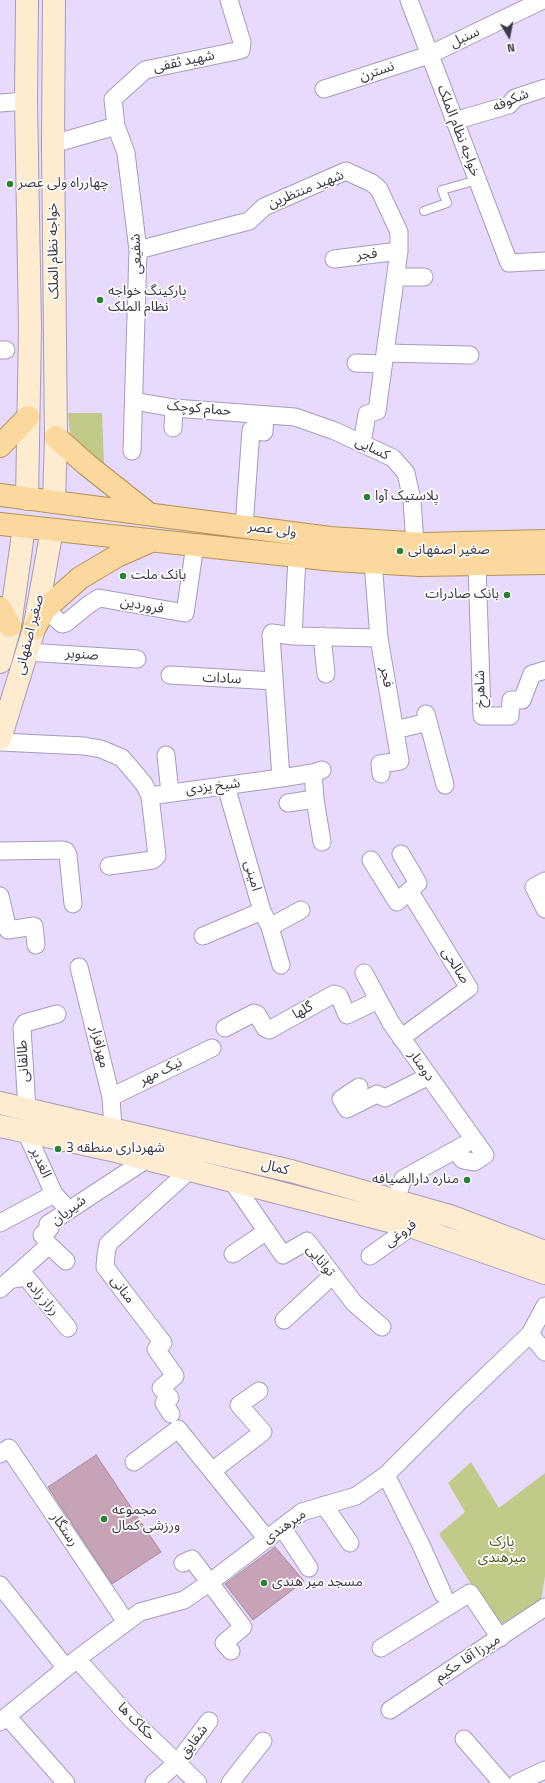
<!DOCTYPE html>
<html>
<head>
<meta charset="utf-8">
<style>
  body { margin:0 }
  #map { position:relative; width:545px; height:1783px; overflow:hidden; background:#e7dafd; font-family:"Titillium Web",sans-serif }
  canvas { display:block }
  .north { position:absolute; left:489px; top:16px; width:40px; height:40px; -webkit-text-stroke:3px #fff; paint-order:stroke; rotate:170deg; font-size:11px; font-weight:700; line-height:16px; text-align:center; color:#3d3845 }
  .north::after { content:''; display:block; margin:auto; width:14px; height:18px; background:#3d3845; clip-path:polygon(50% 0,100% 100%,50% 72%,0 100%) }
</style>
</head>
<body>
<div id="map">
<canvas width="545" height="1783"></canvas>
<div class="north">N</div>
</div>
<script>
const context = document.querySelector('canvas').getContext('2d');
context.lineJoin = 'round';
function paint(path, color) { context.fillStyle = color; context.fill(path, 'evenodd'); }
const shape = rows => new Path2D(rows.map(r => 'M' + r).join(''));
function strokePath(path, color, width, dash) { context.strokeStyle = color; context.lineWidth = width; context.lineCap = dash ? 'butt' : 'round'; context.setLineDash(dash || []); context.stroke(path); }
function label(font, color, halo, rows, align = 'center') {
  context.font = font + ' "Titillium Web","Noto Sans Arabic",sans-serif'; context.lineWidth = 3.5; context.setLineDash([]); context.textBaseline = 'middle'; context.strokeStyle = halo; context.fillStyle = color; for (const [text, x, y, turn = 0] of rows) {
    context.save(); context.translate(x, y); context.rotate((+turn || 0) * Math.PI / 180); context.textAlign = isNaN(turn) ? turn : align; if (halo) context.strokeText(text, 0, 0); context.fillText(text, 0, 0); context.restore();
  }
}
const green = shape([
  [68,413,102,413,104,464,87,455,71,441],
  [471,1462,499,1508,545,1473,545,1576,541,1601,498,1626,439,1534,465,1512,448,1483]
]);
const building = shape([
  [96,1455,161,1552,112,1584,48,1487,96,1455],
  [275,1547,304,1581,253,1620,225,1584,275,1547]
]);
const lane = shape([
  [424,211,447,203,442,190,477,180]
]);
const street = shape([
  [409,0,509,263,545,261],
  [324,89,429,55,543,0],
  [0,103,26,101],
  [454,121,509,105,515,98,545,88],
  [116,126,113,99,145,70,241,50,242,42,229,0],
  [53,144,116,126,126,153,138,250,132,451],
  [138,250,249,221,264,207,346,171,372,183,379,189,399,232,399,251,377,411,367,414,362,443],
  [334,259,399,251],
  [396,277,424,277],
  [0,350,6,350],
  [385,353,470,355],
  [356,363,382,364],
  [134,401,174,408,295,417,335,431,393,458,406,473,412,500,415,543],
  [173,428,174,408],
  [244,527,251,430,264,432,265,415],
  [373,562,379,638,400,761,380,764,381,774],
  [477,564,482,716,510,716,511,700,522,700,532,674,545,670],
  [45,609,62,624,66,623,88,605,99,598,185,613,195,545],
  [293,636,297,557],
  [322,636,326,674],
  [27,652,137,659],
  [170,675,274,681],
  [426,714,445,785],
  [395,730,428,722],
  [0,742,84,746,101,749,122,758,144,784,150,796,281,778,271,635,272,633,293,636,379,638],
  [166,755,170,793],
  [313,773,315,799,322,842],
  [281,778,313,773,322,770],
  [226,786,262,911,270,927,281,965],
  [288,803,315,799],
  [0,851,63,850,66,851,68,855,73,904],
  [371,860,397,902,418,883,401,854],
  [109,866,153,860,157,856,150,796],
  [545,881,534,887,545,909],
  [0,896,8,930,34,926,36,945],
  [270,927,301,910],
  [203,936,262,911],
  [79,967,111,1097,113,1129],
  [364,973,391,1023,485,1155,474,1162,463,1160,455,1150],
  [225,1028,254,1013,257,1014,265,1028,269,1030,334,994,339,996,347,1015,378,1000],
  [401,1038,469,988,410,892],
  [359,1087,341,1099,347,1109,377,1094,385,1098,429,1076],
  [111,1097,212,1048],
  [27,1109,22,1028,25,1023,57,1014],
  [26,1132,54,1194,68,1209],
  [232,1181,283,1255,307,1241,354,1303,382,1327],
  [392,1211,403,1179,464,1145],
  [0,1223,54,1194],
  [49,1245,66,1261],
  [233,1254,267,1231],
  [370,1256,419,1221],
  [13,1279,26,1277,68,1328],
  [0,1289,49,1245,42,1235,50,1228,48,1224,147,1159],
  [284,1320,333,1275],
  [530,1334,545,1352],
  [171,1414,164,1403,170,1398,161,1388,175,1376,156,1349,163,1343,105,1267,106,1255,108,1244,190,1170],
  [0,1454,9,1448,126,1622],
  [134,1462,178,1429,267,1539],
  [212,1471,263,1432,239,1405,259,1391],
  [386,1475,421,1545,443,1594],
  [324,1505,350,1543],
  [282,1527,309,1568],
  [183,1563,192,1559,243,1627,224,1643,231,1651],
  [0,1585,66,1668],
  [381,1648,470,1593,500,1638],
  [77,1659,130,1718,198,1783],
  [390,1710,545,1607],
  [7,1716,66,1783],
  [0,1722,77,1659,140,1612,184,1600,209,1583,302,1512,356,1496,386,1475,458,1403,530,1334,545,1306],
  [464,1739,502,1783],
  [154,1783,178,1762,209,1721],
  [230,1783,263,1741],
  [517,1783,545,1770]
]);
const secondary = shape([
  [54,0,53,144,56,437,54,502],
  [27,499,30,328,26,101,27,0],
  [0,662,10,626,24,527],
  [0,739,34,629,52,530],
  [0,1103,291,1171,450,1216,545,1252],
  [0,1126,116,1151,413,1227,545,1273]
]);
const primary = shape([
  [56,437,86,464,149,514],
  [0,446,28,417],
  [0,495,330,538,423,544,545,541],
  [0,524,334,560,420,565,545,563],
  [0,608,10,626],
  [34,629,45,609,80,578,117,556,151,541]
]);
const markers = [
  [10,184,4,"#298231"],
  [100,300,4,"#298231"],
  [367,497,4,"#298231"],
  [400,551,4,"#298231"],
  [123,576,4,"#298231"],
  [507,595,4,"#298231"],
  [58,1149,4,"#298231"],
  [467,1180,4,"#298231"],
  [104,1519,4,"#298231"],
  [264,1583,4,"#298231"]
];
const streetNames = [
  ["سنبل",465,38,-26],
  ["شهید ثقفی",184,62,-12],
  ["نسترن",377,72,-18],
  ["شکوفه",511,101,-23],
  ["خواجه نظام الملک",458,131,69],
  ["شهید منتظرین",306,190,-22],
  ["خواجه نظام الملک",54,251,-91],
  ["شفیعی",137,254,-93],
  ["فجر",367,255,-6],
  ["حمام کوچک",199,409,5],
  ["کسایی",372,449,26],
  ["ولی عصر",272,530,7],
  ["فروردین",142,606,10],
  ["صغیر اصفهانی",30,635,-76],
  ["صنوبر",82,655,4],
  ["فجر",386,677,80],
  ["سادات",222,679,3],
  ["شاهرخ",481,689,-92],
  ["شیخ یزدی",213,787,-7],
  ["امینی",252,876,74],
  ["صالحی",455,966,58],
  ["گلها",303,1011,-29],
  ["مهرافزار",99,1047,76],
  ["طالقانی",24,1061,-93],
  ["دومنار",421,1066,55],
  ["نیک مهر",161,1072,-26],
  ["الغدیر",40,1163,66],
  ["کمال",275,1168,14],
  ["شیریان",69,1211,-37],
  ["فروغی",401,1234,-36],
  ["توانایی",320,1261,50],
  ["منانی",122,1290,53],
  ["رزاز زاده",42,1298,49],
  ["میرهندی",285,1527,-35],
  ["رستگار",64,1530,56],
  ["میرزا آقا حکیم",468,1659,-33],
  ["حکاک ها",136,1722,45],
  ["شقایق",194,1742,-53]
];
const poiNames = [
  ["چهارراه ولی عصر",18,184],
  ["پارکینگ خواجه",108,292],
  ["نظام الملک",108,308],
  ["پلاستیک آوا",375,497],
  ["صغیر اصفهانی",408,551],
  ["بانک ملت",131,576],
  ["بانک صادرات",499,595,"right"],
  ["شهرداری منطقه 3",66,1149],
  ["مناره دارالضیافه",459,1180,"right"],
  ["مجموعه",112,1511],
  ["ورزشی کمال",112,1527],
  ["مسجد میر هندی",272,1583]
];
const parkNames = [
  ["پارک",502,1543],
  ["میرهندی",502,1559]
];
paint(green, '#c2ca8a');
paint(building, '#c6a3b7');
strokePath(building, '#aa889b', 1);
strokePath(lane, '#a79bbc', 10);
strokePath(street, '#a79bbc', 19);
strokePath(secondary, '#a79bbc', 24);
strokePath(primary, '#b79055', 24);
strokePath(lane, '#fff', 8);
strokePath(street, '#fff', 17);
strokePath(secondary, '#fdeccf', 22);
strokePath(primary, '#fbd99e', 22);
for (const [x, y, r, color] of markers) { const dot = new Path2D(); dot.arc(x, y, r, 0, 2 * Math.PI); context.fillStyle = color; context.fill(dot); strokePath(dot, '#fff', 1.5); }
label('14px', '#3d3845', '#fff', streetNames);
label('14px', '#3d3845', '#fff', poiNames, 'left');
label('14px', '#4f551c', '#fff', parkNames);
</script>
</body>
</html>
